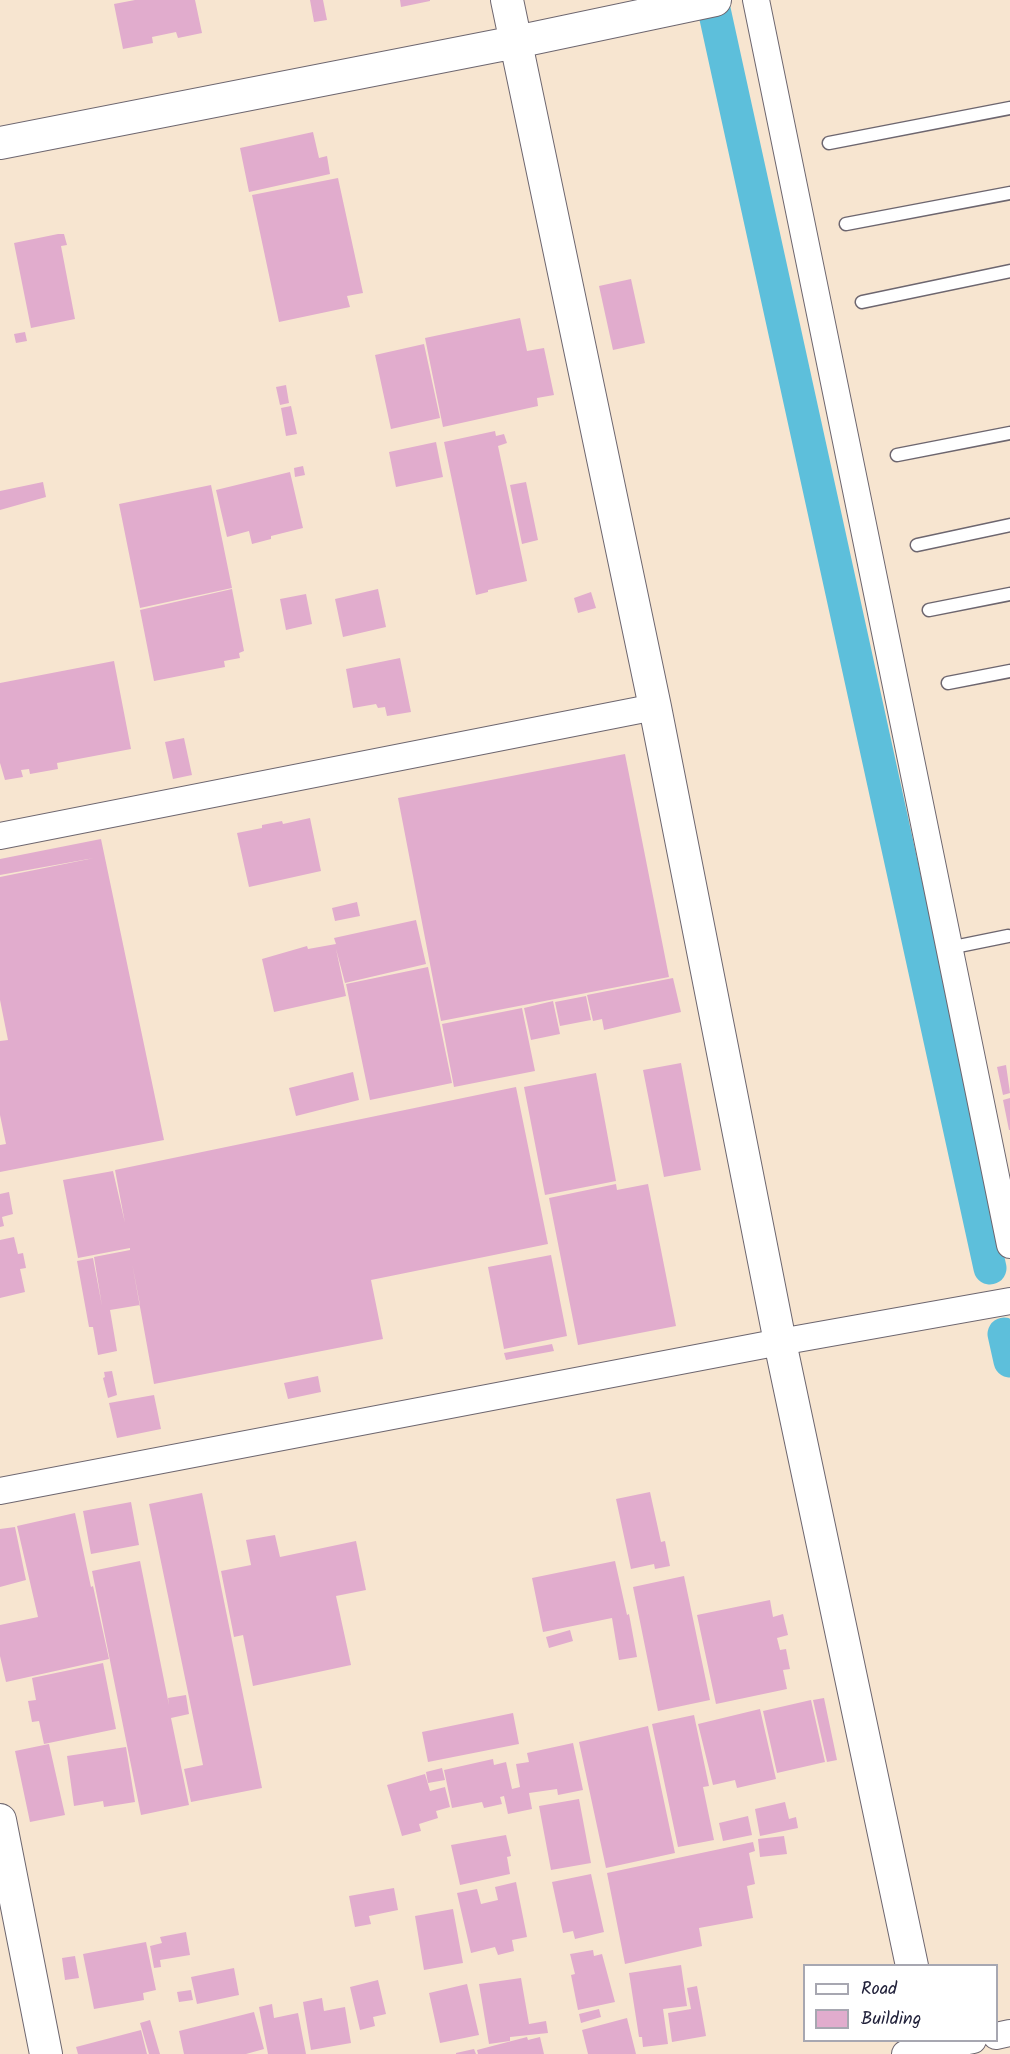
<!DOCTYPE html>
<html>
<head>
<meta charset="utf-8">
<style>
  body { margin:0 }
  #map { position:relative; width:1010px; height:2054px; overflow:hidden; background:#f7e5d0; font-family:Kalam,sans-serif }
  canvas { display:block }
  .legend { position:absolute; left:803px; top:1964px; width:195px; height:78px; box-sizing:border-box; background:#fff; border:2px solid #a7a7b1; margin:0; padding:8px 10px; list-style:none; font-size:18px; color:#22223b }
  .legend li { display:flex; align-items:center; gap:12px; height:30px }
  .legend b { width:30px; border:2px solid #a7a7b1 }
</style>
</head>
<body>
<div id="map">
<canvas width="1010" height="2054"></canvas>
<ul class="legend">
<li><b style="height:8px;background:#fff"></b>Road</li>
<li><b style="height:16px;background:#e1accd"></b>Building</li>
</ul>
</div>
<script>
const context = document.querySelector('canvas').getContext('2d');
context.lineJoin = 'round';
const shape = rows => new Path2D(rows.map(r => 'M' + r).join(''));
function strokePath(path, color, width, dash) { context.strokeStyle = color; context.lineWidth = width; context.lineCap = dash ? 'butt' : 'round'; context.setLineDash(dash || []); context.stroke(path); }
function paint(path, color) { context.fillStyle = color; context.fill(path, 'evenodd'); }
const canal = shape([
  [712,0,990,1268],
  [1004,1334,1010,1361]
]);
const building = shape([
  [135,0,195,0,202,33,178,38,176,32,152,37,153,43,123,49,114,4],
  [310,0,323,0,327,20,314,22],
  [400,0,430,0,430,1,401,7],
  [313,132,319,158,327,156,330,174,249,192,240,148],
  [338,178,363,293,347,296,350,307,279,322,252,195],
  [58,234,64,234,67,245,61,246,75,319,31,328,14,243],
  [631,279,645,343,613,350,599,286],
  [520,318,527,351,544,348,554,395,537,398,538,406,443,427,425,338],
  [25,332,27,341,16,343,14,334],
  [424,344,440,418,391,429,375,355],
  [286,385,289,403,280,405,276,387],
  [291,406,297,434,286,436,281,408],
  [495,431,496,436,504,434,507,443,498,446,527,581,488,590,488,592,476,595,444,442],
  [436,442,443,477,396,487,389,452],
  [303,466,305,475,295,477,294,468],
  [290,472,303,528,271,536,271,539,252,544,249,531,227,537,216,490],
  [43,482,46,497,0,510,0,491],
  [526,482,538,540,522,544,510,485],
  [211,485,232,588,140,608,119,504],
  [232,589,244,651,239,653,240,658,224,661,225,667,154,681,140,610],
  [378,589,386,627,343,637,335,599],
  [591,592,596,608,578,613,574,598],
  [306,594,312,624,286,630,280,599],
  [400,658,411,712,387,716,385,707,378,708,376,704,353,708,346,669],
  [114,661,131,749,57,763,58,769,30,774,29,769,21,770,23,777,5,780,0,763,0,683],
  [184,738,192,775,173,779,165,742],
  [625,754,669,977,441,1021,398,798],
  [310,818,321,871,249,887,237,833,262,828,262,825,282,821,283,824],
  [101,839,164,1140,0,1172,0,1145,6,1144,0,1115,0,1041,8,1040,0,1000,0,877,94,858,0,875,0,859],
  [357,902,360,916,335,921,332,908],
  [416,920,426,964,345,983,336,949,346,996,274,1012,262,959,307,946,308,949,336,944,334,938],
  [428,967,452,1083,370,1100,346,984],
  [673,978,681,1012,604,1030,602,1019,593,1021,587,995],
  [586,996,591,1020,560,1026,555,1002],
  [553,1001,560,1034,531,1040,524,1008],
  [522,1008,535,1071,454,1087,442,1024],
  [681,1063,701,1170,664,1177,643,1070],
  [1006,1065,1010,1093,1003,1095,997,1067],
  [353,1072,359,1100,296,1116,289,1088],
  [596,1073,616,1181,545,1195,524,1087],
  [516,1087,548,1244,371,1280,383,1339,154,1384,132,1263,140,1305,110,1310,117,1351,98,1355,93,1327,89,1327,77,1261,93,1258,102,1306,94,1257,130,1250,130,1248,78,1258,63,1180,113,1171,125,1223,115,1170],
  [1010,1098,1010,1130,1009,1130,1003,1100],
  [616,1184,617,1190,648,1184,676,1326,578,1345,549,1198],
  [9,1192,13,1214,2,1217,4,1226,0,1227,0,1194],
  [14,1237,18,1254,23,1253,26,1268,20,1269,25,1292,0,1298,0,1240],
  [551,1255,567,1336,504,1349,488,1267],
  [552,1344,554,1351,506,1360,504,1353],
  [112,1371,117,1395,108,1398,103,1378,105,1377,104,1372],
  [318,1376,321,1392,288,1399,284,1383],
  [154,1395,161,1429,117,1438,109,1403],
  [650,1492,661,1542,665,1541,670,1566,655,1569,654,1564,631,1569,616,1499],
  [202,1493,262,1788,191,1802,184,1769,203,1765,149,1504],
  [131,1502,139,1545,91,1554,83,1511],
  [75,1513,91,1587,93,1586,109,1659,6,1682,0,1656,0,1625,38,1617,17,1526],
  [15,1527,26,1580,0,1587,0,1529],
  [275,1535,280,1557,356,1541,366,1590,336,1596,351,1665,253,1686,243,1635,234,1637,221,1571,251,1565,246,1540],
  [140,1561,169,1705,168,1698,186,1695,189,1714,171,1718,189,1805,141,1815,92,1571],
  [615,1561,627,1615,629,1614,637,1657,619,1660,612,1618,543,1632,532,1578],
  [684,1576,710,1700,658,1711,633,1587],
  [770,1600,773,1617,783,1614,788,1635,777,1638,780,1650,786,1649,790,1669,783,1670,787,1689,716,1704,697,1615],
  [570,1630,573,1641,549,1648,546,1637],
  [103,1663,116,1729,44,1744,39,1721,32,1722,28,1701,36,1700,32,1678],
  [824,1698,837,1760,827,1762,813,1700],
  [811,1700,825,1762,777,1773,763,1711],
  [760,1709,776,1779,737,1788,735,1780,713,1785,698,1724],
  [513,1713,519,1744,428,1762,422,1732],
  [694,1715,709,1786,703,1787,714,1840,678,1847,652,1724],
  [648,1726,675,1853,606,1868,579,1742],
  [573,1743,583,1790,558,1795,557,1789,529,1793,532,1809,508,1814,504,1796,500,1797,502,1804,484,1808,482,1802,452,1808,444,1770,493,1759,494,1765,506,1762,512,1789,520,1787,516,1764,529,1762,527,1753],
  [49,1744,65,1815,30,1822,15,1751],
  [126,1747,135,1802,104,1807,103,1801,74,1806,67,1756],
  [442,1768,445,1780,428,1783,426,1772],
  [425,1774,430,1791,445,1787,450,1807,436,1811,438,1818,419,1824,421,1831,402,1836,387,1785],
  [579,1799,591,1863,551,1870,539,1806],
  [785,1802,789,1819,796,1817,798,1828,760,1836,755,1809],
  [748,1816,752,1835,723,1841,719,1823],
  [506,1835,511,1856,507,1857,510,1874,460,1885,451,1845],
  [784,1836,787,1854,760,1857,758,1839],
  [753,1842,755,1851,749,1853,755,1884,747,1886,753,1918,699,1928,702,1946,625,1964,607,1873],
  [591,1874,604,1932,575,1939,573,1931,563,1933,552,1882],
  [516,1882,527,1937,512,1940,514,1951,498,1955,495,1947,471,1953,457,1893,477,1889,481,1904,498,1900,495,1887],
  [394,1888,398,1910,369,1916,371,1924,355,1927,349,1896],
  [453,1909,463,1963,424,1970,415,1916],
  [186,1932,190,1955,160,1960,161,1967,154,1968,150,1946,162,1943,160,1937],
  [146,1942,156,1990,143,1993,144,2000,94,2009,83,1954],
  [593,1950,594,1956,602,1954,615,2002,578,2010,571,1975,575,1974,570,1954],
  [75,1956,79,1978,65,1980,62,1958],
  [681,1965,687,2006,663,2009,668,2044,643,2047,642,2037,639,2037,629,1973],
  [234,1968,239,1995,197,2004,191,1977],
  [521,1978,529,2024,546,2021,548,2033,510,2037,510,2041,489,2044,479,1984],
  [378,1980,386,2014,373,2017,375,2026,360,2030,350,1987],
  [467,1984,479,2035,440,2043,429,1993],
  [697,1986,706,2036,672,2042,668,2013,691,2009,687,1988],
  [191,1990,193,2000,179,2002,177,1992],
  [322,1998,324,2011,345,2007,351,2043,311,2050,303,2002],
  [272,2004,274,2018,298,2013,306,2054,268,2054,259,2007],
  [599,2009,601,2017,581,2023,579,2014],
  [254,2012,264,2049,246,2054,184,2054,179,2031],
  [627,2018,636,2054,588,2054,582,2030],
  [150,2020,160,2054,149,2054,140,2023],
  [141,2030,147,2054,78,2054,76,2047],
  [527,2037,528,2040,540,2037,544,2054,478,2054,477,2050],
  [474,2049,476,2054,456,2054,456,2053]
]);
const service = shape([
  [829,143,1010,108],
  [846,224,1010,193],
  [862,302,1010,271],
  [897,455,1010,433],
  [917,545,1010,525],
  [929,610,1010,594],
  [948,683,1010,671],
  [949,948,1008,936]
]);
const minor = shape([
  [756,0,1010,1245],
  [0,836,655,707],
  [0,1491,780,1342,1010,1301],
  [996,2036,1010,2033],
  [905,2054,973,2040]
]);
const tertiary = shape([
  [507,0,655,707,780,1342,912,1966],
  [0,143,516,42,715,0],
  [0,1820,46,2054],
  [928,2040,931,2054]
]);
strokePath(canal, '#5dbfdb', 33);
paint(building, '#e1accd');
strokePath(service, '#6d666f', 15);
strokePath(minor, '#6d666f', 28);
strokePath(tertiary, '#6d666f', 34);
strokePath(service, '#fff', 12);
strokePath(minor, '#fff', 26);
strokePath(tertiary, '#fff', 32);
</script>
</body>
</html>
